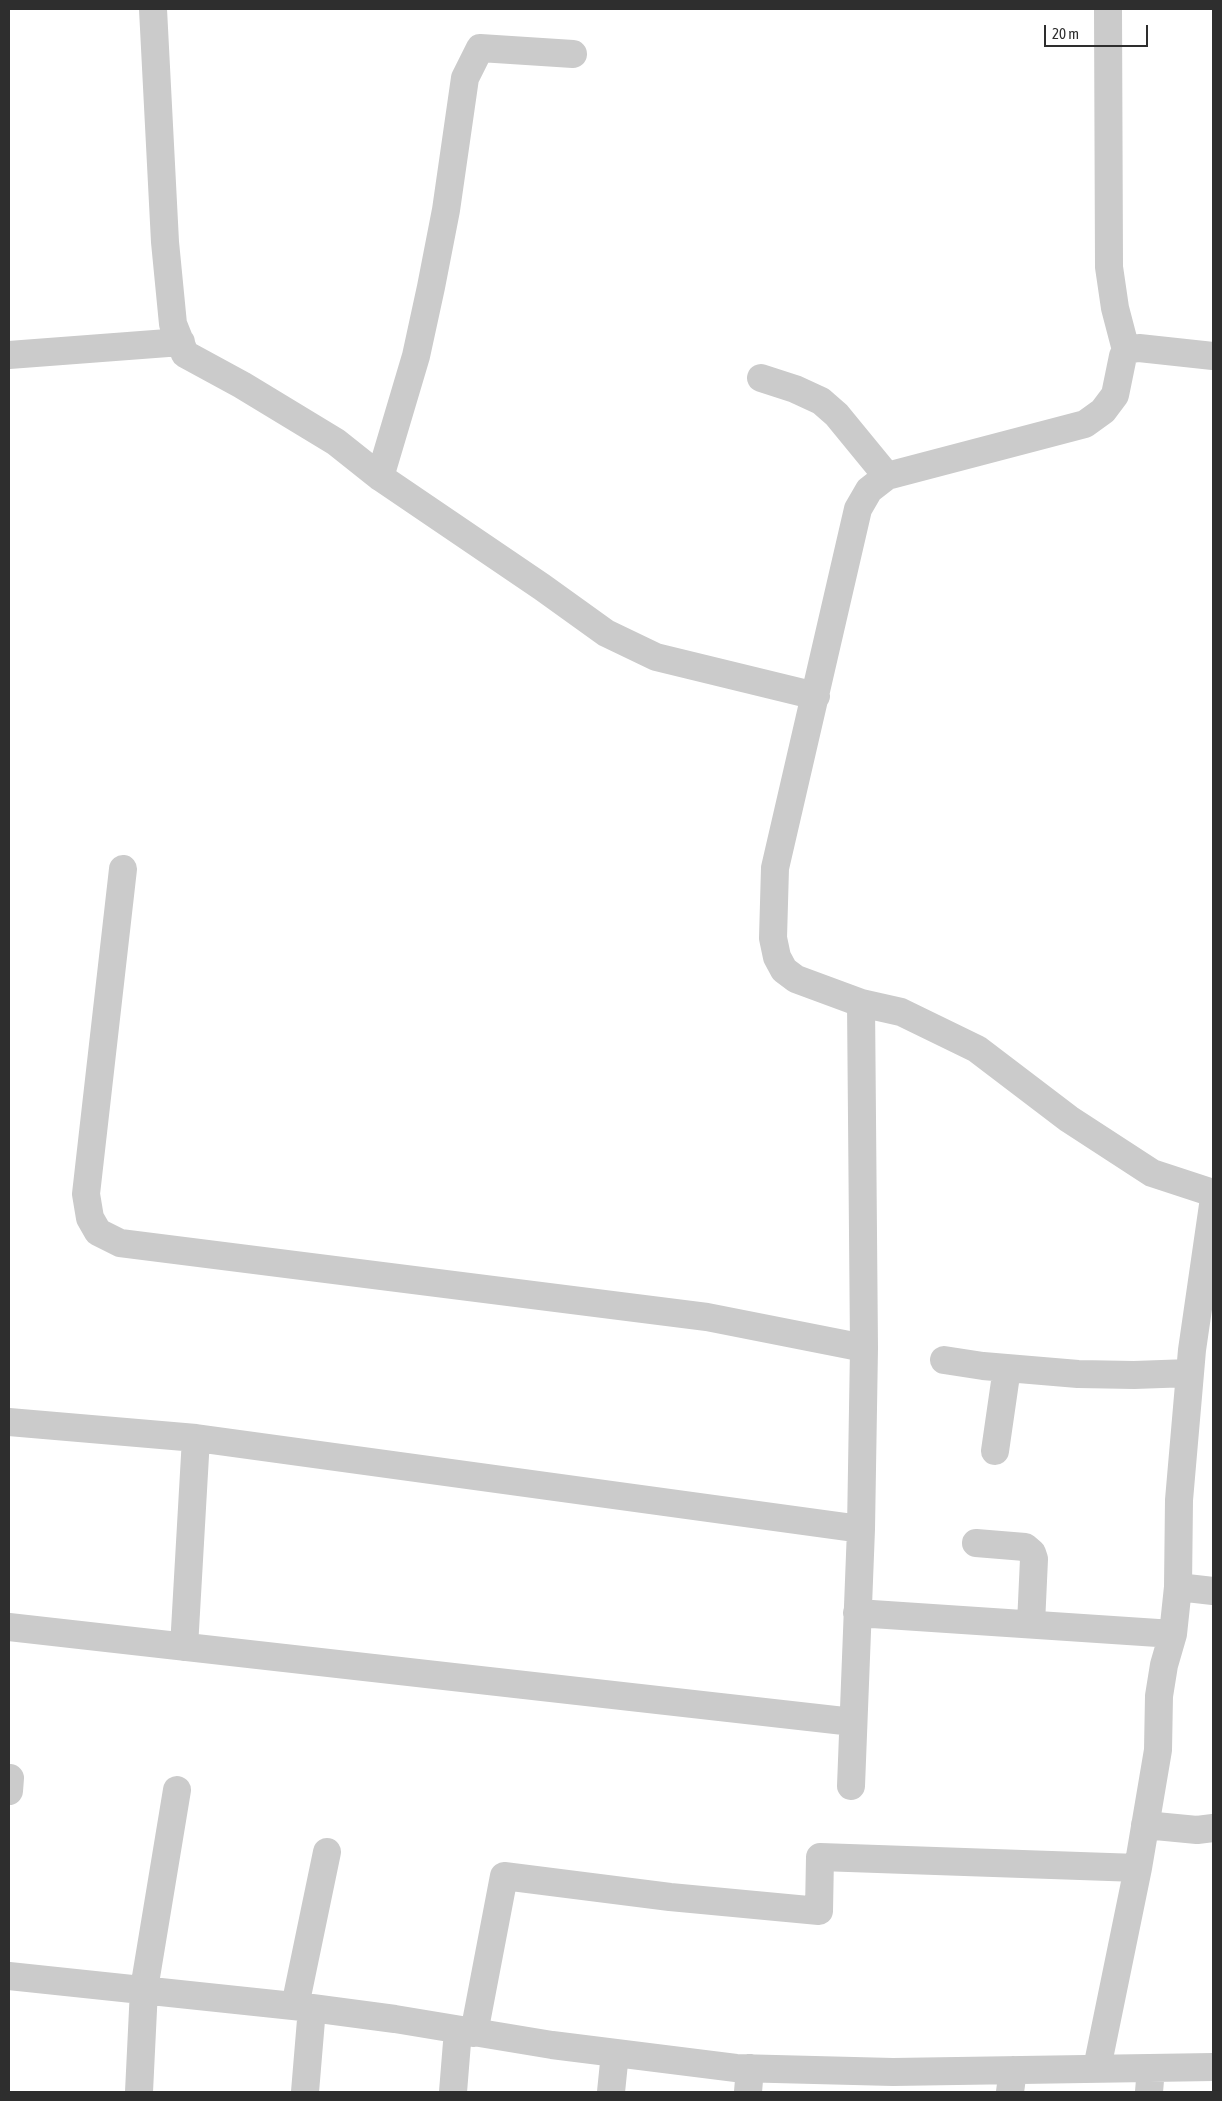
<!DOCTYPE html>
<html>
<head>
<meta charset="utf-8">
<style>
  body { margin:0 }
  #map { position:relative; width:1222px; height:2101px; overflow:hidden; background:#fff; font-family:"Asap Condensed",sans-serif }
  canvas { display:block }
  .frame { position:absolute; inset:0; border:10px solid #2e2e2e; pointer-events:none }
  .scale { position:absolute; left:1044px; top:25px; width:104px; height:22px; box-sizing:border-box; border:2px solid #2e2e2e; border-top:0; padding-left:6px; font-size:15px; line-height:18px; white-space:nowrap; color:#2e2e2e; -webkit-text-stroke:4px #fff; paint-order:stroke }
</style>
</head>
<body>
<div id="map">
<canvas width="1222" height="2101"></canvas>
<div class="frame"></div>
<div class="scale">20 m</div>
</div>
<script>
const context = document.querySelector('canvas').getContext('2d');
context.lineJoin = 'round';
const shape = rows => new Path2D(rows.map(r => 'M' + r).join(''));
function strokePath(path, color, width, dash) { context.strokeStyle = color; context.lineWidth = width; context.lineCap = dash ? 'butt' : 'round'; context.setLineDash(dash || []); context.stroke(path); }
const minor = shape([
  [153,9,165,242,173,324,185,354,242,385,336,442,380,477,542,587,606,633,656,657,816,696],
  [1108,9,1109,267,1115,308,1126,350],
  [9,355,181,342],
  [1213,356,1139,348,1126,350,1123,356,1115,395,1103,411,1085,424,887,476,869,490,858,509,775,868,773,938,777,957,784,970,796,979,861,1003,901,1012,977,1049,1069,1119,1152,1173,1213,1193],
  [761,378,795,389,821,401,837,415,887,476],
  [380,477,416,356,431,287,446,210,465,78,480,48,573,54],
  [123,869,86,1194,90,1218,98,1232,120,1243,707,1317,864,1348],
  [944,1360,983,1366,1078,1374,1134,1375,1190,1373],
  [9,1422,196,1438,861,1529],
  [995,1451,1007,1368],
  [976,1543,1025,1547,1032,1553,1034,1559,1031,1624],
  [1178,1587,1213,1591],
  [857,1613,1173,1634],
  [9,1627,853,1722],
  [184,1647,196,1438],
  [851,1786,861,1529,864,1348,861,1003],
  [9,1791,10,1778],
  [1145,1825,1197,1830,1213,1828],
  [9,1976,312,2008,395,2019,552,2045,736,2068,893,2072,1213,2067],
  [295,2006,327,1852],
  [474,2033,504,1876,670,1897,819,1911,820,1857,1138,1868],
  [1097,2068,1138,1868,1158,1750,1159,1696,1164,1665,1173,1634,1178,1587,1179,1500,1192,1350,1213,1205],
  [139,2092,144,1989,177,1790],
  [305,2092,312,2008],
  [453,2092,458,2030],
  [611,2092,615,2053],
  [748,2092,750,2068],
  [1010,2092,1013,2070],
  [1149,2092,1151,2068]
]);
strokePath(minor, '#cbcbcb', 28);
</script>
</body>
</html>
